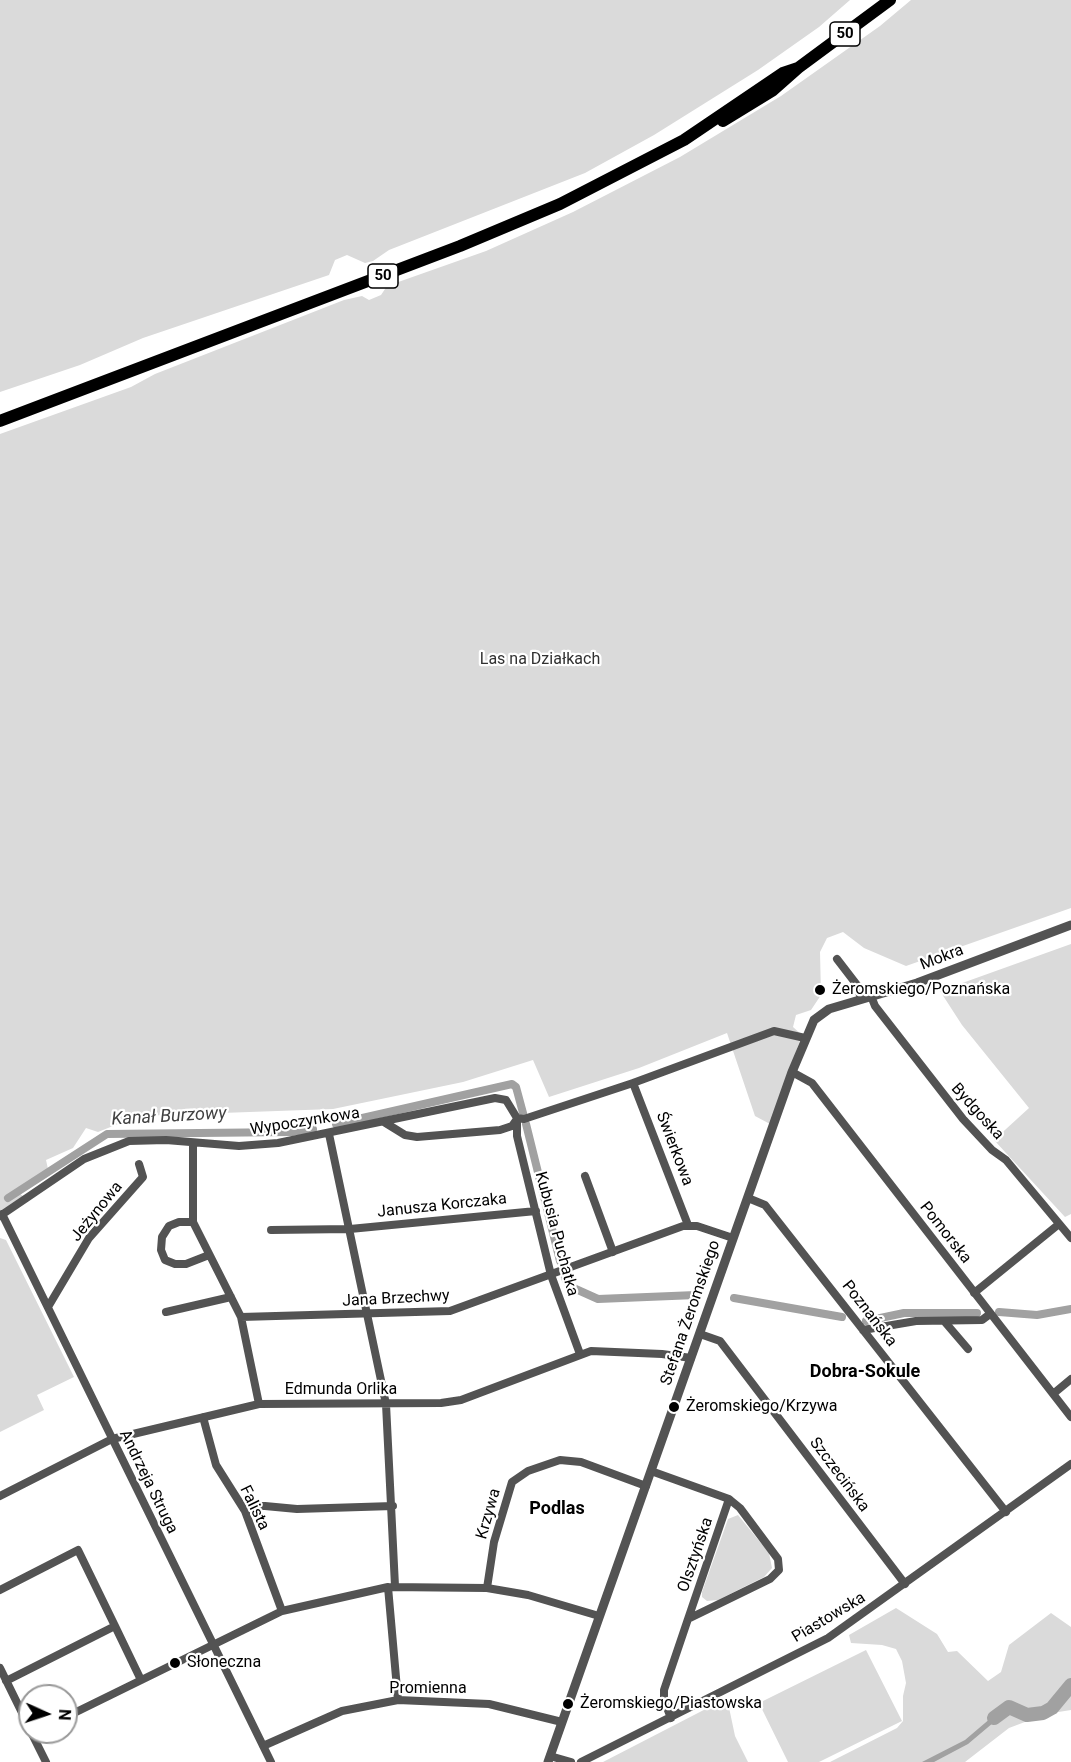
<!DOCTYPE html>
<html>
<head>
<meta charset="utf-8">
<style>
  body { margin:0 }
  #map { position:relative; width:1071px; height:1762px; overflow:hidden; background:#fff; font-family:Roboto,sans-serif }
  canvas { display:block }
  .north { position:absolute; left:18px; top:1684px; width:60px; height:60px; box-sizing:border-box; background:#fff; border:2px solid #999; border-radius:50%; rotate:93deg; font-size:16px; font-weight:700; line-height:24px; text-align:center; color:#000 }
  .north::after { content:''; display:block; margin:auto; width:21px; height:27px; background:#000; clip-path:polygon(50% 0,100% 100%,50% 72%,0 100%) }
</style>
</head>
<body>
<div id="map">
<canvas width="1071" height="1762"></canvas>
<div class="north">N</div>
</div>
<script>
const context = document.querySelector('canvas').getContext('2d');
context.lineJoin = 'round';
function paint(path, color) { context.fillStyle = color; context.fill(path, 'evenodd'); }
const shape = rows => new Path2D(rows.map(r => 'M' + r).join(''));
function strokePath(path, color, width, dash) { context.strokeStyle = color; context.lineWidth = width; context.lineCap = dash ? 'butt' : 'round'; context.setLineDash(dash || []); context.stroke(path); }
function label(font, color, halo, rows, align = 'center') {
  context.font = font + ' Roboto,sans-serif'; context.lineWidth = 4.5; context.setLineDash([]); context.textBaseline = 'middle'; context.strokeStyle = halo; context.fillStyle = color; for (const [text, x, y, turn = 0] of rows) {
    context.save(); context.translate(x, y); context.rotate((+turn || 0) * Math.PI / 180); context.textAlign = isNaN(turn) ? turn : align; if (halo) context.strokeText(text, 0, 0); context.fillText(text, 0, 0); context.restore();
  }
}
const green = shape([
  [0,0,850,0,819,27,758,70,654,135,585,173,389,250,373,261,365,263,347,255,335,260,329,275,143,338,80,365,0,392],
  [911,0,1071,0,1071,908,906,966,864,948,843,932,827,938,820,952,821,995,811,1010,796,1015,793,1027,802,1035,770,1124,755,1116,727,1033,639,1068,549,1097,533,1060,463,1082,333,1109,138,1116,98,1132,86,1128,73,1148,46,1160,48,1169,16,1191,23,1196,0,1212,0,434,131,387,155,374,344,300,362,296,369,300,381,295,387,286,486,251,573,212,680,157,781,96,880,26],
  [1071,944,1071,1214,1065,1217,994,1140,1029,1108,962,1025,940,991],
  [0,1238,6,1240,74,1377,37,1395,44,1410,0,1432],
  [738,1515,769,1553,772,1568,764,1577,718,1600,707,1601,702,1597,702,1592,728,1519],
  [896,1608,937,1634,948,1652,957,1651,988,1681,1001,1672,1009,1645,1051,1613,1071,1627,1071,1710,1046,1714,1009,1728,965,1762,830,1762,897,1728,903,1721,903,1696,906,1683,902,1661,896,1649,882,1645,851,1643,849,1635],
  [866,1650,902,1721,819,1762,788,1762,759,1703],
  [727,1698,735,1736,748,1762,603,1762]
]);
const water = shape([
  [1005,1706,1012,1707,968,1744,934,1762,922,1762,965,1740]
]);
const canal = shape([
  [336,1124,512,1084,516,1087,523,1113],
  [526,1124,560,1261],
  [8,1198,107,1134,292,1132,313,1129],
  [565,1278,569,1286,598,1299,696,1295],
  [734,1298,842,1317],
  [999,1312,1037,1315,1071,1309],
  [866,1321,904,1313,977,1313]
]);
const river = shape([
  [994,1718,1009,1707,1027,1715,1043,1713,1052,1708,1071,1685]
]);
const minor = shape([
  [837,959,857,985,861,999],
  [871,996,875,1006,963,1119,992,1150,1006,1160,1071,1238],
  [792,1072,812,1083,1071,1417],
  [633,1083,688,1225],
  [517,1118,517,1136,551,1275,580,1354],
  [384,1122,405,1135,417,1137,500,1130,512,1126,517,1119],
  [329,1134,386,1404,395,1586],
  [193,1143,193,1222,241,1317,259,1404],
  [585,1176,613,1252],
  [748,1198,765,1205,1006,1512],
  [2,1214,271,1762],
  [0,1216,84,1159,129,1141,166,1140,239,1146,278,1143,495,1098,506,1100,517,1118,524,1119,633,1083,774,1031,805,1038],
  [193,1222,179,1222,169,1226,162,1237,161,1250,165,1260,175,1264,186,1264,209,1255],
  [271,1230,350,1229,536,1211],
  [974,1293,1059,1224],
  [48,1307,89,1238,143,1177,139,1164],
  [166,1312,231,1297],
  [241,1317,450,1311,683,1226,697,1226,733,1238],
  [944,1321,968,1349],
  [863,1330,916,1321,982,1320,990,1314],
  [700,1334,720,1341,905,1584],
  [1053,1394,1071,1379],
  [203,1417,216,1465,245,1511,282,1611],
  [651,1471,729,1499,740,1508,778,1559,779,1570,770,1579,688,1619,664,1690,664,1700,671,1718],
  [0,1496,112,1439,259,1404,441,1403,461,1400,591,1351,662,1354,691,1358],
  [245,1511,253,1506,265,1506,297,1509,393,1506],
  [388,1587,398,1700],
  [487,1588,494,1542,512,1482,528,1471,560,1460,581,1462,646,1486],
  [0,1590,78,1550,115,1626],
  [688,1619,729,1499],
  [0,1668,30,1729],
  [6,1681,115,1626,141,1680],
  [66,1717,282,1611,388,1587,487,1588,528,1595,599,1616],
  [31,1732,46,1762],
  [263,1746,342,1711,398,1700,489,1704,562,1722],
  [550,1756,571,1762],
  [581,1762,828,1638,1071,1464]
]);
const tertiary = shape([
  [548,1762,792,1072,814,1020,829,1009,917,983,1071,925]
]);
const primary = shape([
  [723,121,772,91,798,68,890,0],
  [0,421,460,246,560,204,684,140,783,73,798,68]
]);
const markers = [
  [820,990,6,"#000"],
  [674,1407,6,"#000"],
  [175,1663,6,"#000"],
  [568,1704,6,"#000"]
];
const shields = [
  [845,34,30],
  [383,276,30]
];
const shieldNames = [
  ["50",845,34],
  ["50",383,276]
];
const parkNames = [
  ["Las na Działkach",540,660]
];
const streetNames = [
  ["Mokra",942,958,-21],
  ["Bydgoska",977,1112,48],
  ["Wypoczynkowa",305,1122,-9],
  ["Świerkowa",674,1149,69],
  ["Janusza Korczaka",442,1206,-6],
  ["Jeżynowa",97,1212,-51],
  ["Pomorska",945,1233,52],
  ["Kubusia Puchatka",556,1234,75],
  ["Jana Brzechwy",396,1299,-3],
  ["Stefana Żeromskiego",691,1313,-71],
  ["Poznańska",869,1314,52],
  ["Edmunda Orlika",341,1390],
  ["Szczecińska",839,1475,53],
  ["Andrzeja Struga",148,1482,64],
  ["Falista",254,1508,64],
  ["Krzywa",489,1514,-74],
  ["Olsztyńska",696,1555,-71],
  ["Piastowska",829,1618,-31],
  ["Promienna",428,1689]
];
const poiNames = [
  ["Żeromskiego/Poznańska",832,990],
  ["Żeromskiego/Krzywa",686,1407],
  ["Słoneczna",187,1663],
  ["Żeromskiego/Piastowska",580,1704]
];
const waterNames = [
  ["Kanał Burzowy",169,1117,-3]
];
const neighbourhoodNames = [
  ["Dobra-Sokule",865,1372],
  ["Podlas",557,1509]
];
paint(green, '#dadada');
paint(water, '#a1a1a1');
strokePath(canal, '#a1a1a1', 8);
strokePath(river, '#a1a1a1', 14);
strokePath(minor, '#535353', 8);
strokePath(tertiary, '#535353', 9);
strokePath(primary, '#000', 12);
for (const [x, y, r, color] of markers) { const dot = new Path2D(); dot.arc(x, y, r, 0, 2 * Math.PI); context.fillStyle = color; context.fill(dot); strokePath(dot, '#fff', 2); }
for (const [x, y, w] of shields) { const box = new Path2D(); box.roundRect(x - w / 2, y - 12, w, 24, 4.5); context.fillStyle = '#fff'; context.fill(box); strokePath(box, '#000', 1.5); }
label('bold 15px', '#000', null, shieldNames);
label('16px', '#313131', '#fff', parkNames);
label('16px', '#000', '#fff', streetNames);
label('16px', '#000', '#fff', poiNames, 'left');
label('italic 18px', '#424242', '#fff', waterNames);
label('bold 18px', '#000', '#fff', neighbourhoodNames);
</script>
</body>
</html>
